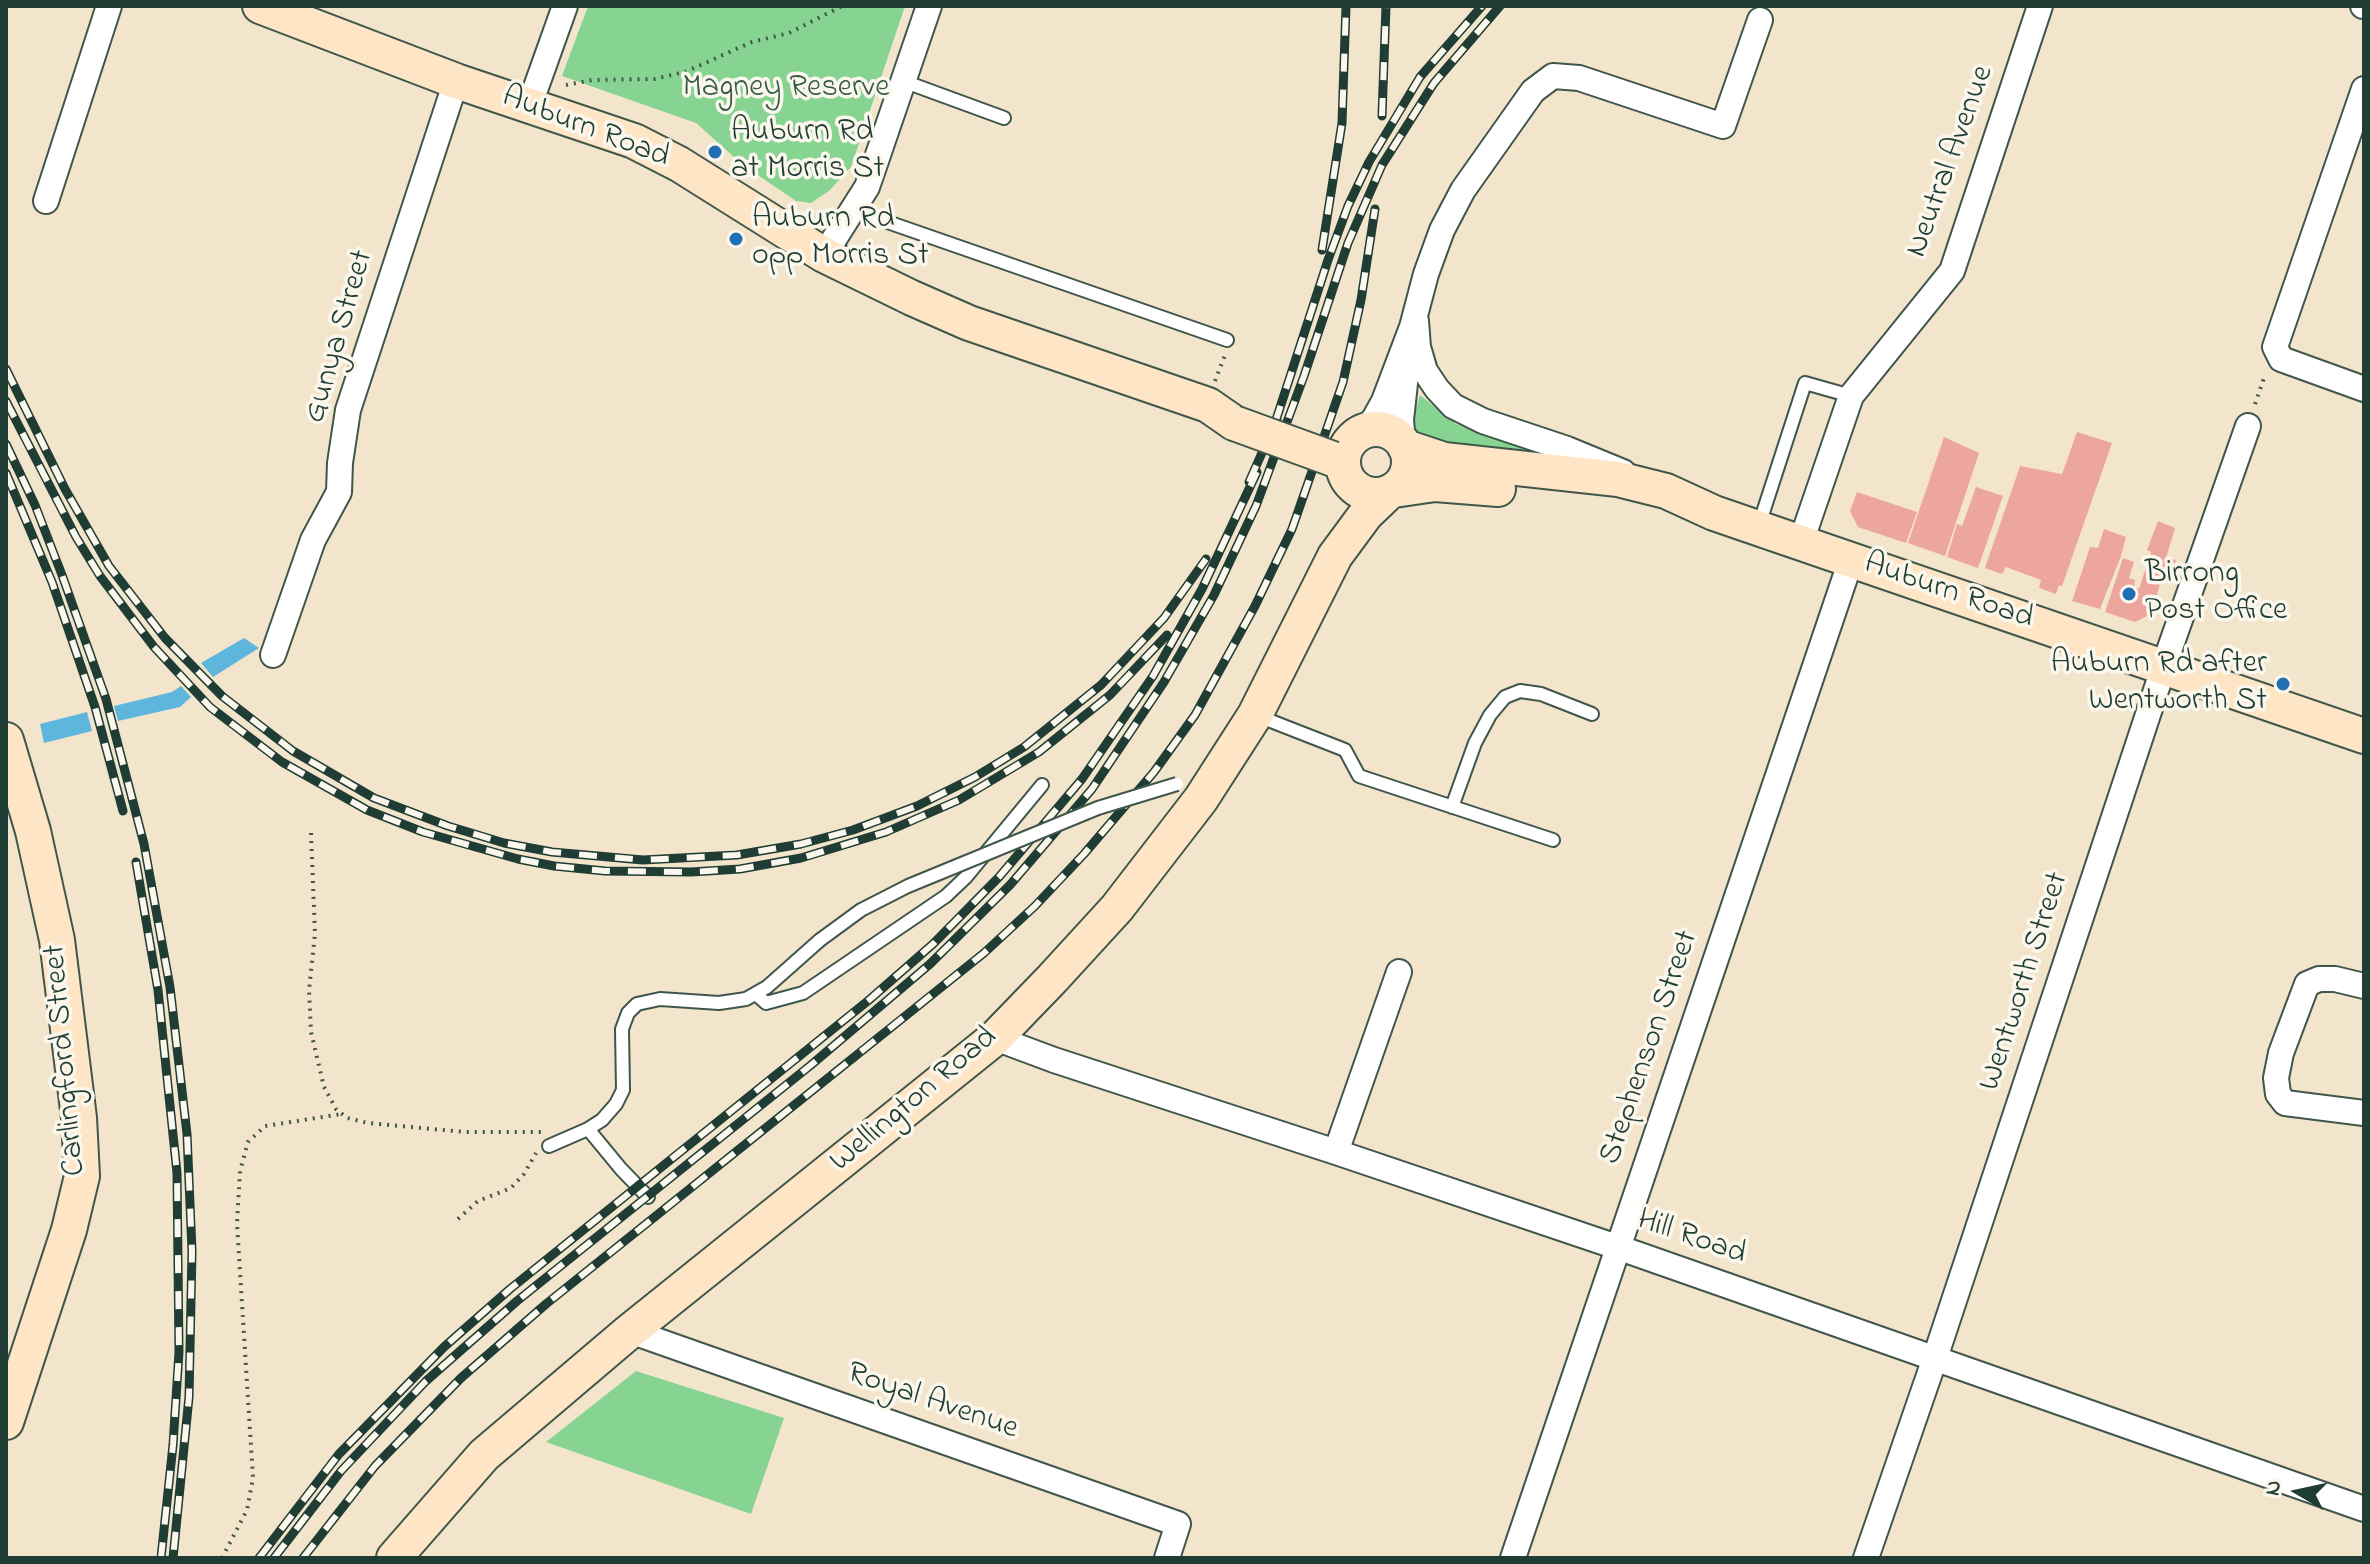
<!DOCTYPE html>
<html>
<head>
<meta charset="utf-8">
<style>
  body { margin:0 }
  #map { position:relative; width:2370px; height:1564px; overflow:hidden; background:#f3e5cc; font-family:"Indie Flower",sans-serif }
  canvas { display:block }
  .frame { position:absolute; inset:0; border:8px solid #1f3d34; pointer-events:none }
  .north { position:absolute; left:2258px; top:1452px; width:80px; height:80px; -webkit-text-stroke:6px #fbf7ec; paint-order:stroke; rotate:279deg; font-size:22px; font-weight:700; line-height:32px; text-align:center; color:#1f3d34 }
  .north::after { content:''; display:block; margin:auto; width:28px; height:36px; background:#1f3d34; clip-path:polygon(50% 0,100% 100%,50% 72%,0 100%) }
</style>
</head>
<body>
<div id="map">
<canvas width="2370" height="1564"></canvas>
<div class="frame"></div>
<div class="north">N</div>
</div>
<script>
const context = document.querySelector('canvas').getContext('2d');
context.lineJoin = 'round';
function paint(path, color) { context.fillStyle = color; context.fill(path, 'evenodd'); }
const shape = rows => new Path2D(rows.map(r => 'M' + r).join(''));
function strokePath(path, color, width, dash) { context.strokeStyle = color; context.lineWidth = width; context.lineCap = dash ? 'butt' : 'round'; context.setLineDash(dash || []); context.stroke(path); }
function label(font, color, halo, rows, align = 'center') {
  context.font = font + ' "Indie Flower",sans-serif'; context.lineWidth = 7; context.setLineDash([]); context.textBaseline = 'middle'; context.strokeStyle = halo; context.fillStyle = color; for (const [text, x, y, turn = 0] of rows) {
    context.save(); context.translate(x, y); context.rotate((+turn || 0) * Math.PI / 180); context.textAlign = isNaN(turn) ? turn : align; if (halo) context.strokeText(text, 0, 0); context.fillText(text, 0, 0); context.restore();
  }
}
const green = shape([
  [588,6,905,6,851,167,829,191,811,203,796,201,743,165,696,123,562,76],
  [1420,395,1456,424,1560,460,1431,448,1410,428],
  [636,1371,784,1418,751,1514,546,1442]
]);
const water = shape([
  [244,638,259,648,213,677,201,663],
  [181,686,191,697,180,707,118,721,114,706,172,692],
  [87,712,92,731,44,743,40,724]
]);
const building = shape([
  [2077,432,2112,443,2062,586,2059,585,2056,594,2039,588,2041,580,2006,567,2002,574,1985,568,2020,466,2062,474],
  [1944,437,1979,453,1945,556,1908,543],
  [1976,487,2003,496,1978,568,1947,557,1957,524,1962,526],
  [1857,492,1917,512,1906,543,1858,527,1850,511],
  [2158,521,2175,528,2166,558,2176,560,2170,579,2162,578,2151,614,2135,622,2105,612,2123,558,2134,562,2129,578,2135,580,2134,587,2139,589,2151,552,2147,550],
  [2104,529,2126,537,2121,556,2100,609,2072,601,2090,547,2098,548]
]);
const path = shape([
  [566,85,592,80,654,79,685,72,752,42,789,33,842,6],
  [1215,381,1225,355],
  [2255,404,2265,375],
  [311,833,315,934,309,990,311,1032,324,1087,336,1109,347,1118,368,1123,465,1132,542,1132],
  [458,1219,478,1201,511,1188,524,1174,536,1153],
  [222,1558,247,1510,253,1478,237,1224,240,1171,248,1142,265,1126,342,1114]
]);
const service = shape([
  [903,81,1004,118],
  [853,210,1227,340],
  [1759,525,1805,383,1851,396],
  [1258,716,1345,750,1359,776,1553,840],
  [1452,807,1475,743,1490,715,1505,697,1520,691,1541,694,1592,714],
  [757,995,766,1003,803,993,946,896,966,877,1042,785],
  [588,1129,621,1169,648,1197],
  [549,1146,588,1129,602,1120,616,1104,623,1090,622,1029,628,1013,637,1004,660,999,719,1003,746,999,767,987,820,940]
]);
const minor = shape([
  [2363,6,2364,6],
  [2364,89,2275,347,2281,359,2364,389],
  [530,104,565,6],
  [46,201,109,6],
  [824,255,867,187,929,6],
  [1416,321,1418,347,1425,371,1437,389,1453,406,1483,421,1567,449,1623,472],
  [1362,432,1374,419,1384,401,1412,327,1426,274,1442,230,1463,190,1533,91,1553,76,1579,78,1723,126,1760,20],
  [1403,442,1401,420,1407,365],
  [1801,542,1851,396,1952,271,2040,6],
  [273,655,313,540,339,492,340,463,348,410,456,81],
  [2364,986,2335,979,2319,979,2307,984,2281,1053,2276,1078,2278,1094,2285,1103,2364,1113],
  [995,1038,1054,1060,1336,1152,1617,1247,2364,1509],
  [1336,1152,1399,972],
  [630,1331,1178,1524,1167,1558],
  [1513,1558,1851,560],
  [1866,1558,1935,1358,2169,651,2248,426]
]);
const secondary = shape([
  [260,6,456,81,634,141,679,164,824,255,912,298,969,323,1208,405,1234,423],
  '1343 462a33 33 0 1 1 66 0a33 33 0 1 1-66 0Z',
  [1405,447,1444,460,1618,479,1666,491,1714,513,2364,736],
  [1394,490,1435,484,1498,489],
  [6,740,33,831,57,940,79,1118,82,1176,69,1230,6,1422],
  [394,1558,484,1455,630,1331,995,1038,1052,979,1117,908,1201,799,1255,715,1335,556,1366,514,1389,492]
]);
const rail = shape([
  [1382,116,1386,6],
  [1322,250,1342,123,1346,6],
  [6,369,65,489,109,566,165,638,222,696,293,751,374,798,448,826,504,843,552,852,643,860,737,855,801,844,853,830,917,806,975,777,1024,747,1101,685,1164,618,1206,559],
  [6,401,76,537,100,576,154,647,210,707,282,762,367,810,423,832,518,859,554,866,605,871,691,872,740,869,801,858,886,832,959,800,1039,752,1110,695,1167,635],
  [1275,423,1328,260,1348,206,1369,162,1420,77,1482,6],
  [6,444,35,505,62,575,106,699,144,844,170,987,187,1134,192,1251,189,1397,173,1558],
  [6,473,52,582,95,707,123,811],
  [1249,482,1277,419],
  [136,862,158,990,177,1173,179,1352,173,1445,161,1558],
  [259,1558,339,1454,444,1347,510,1289,869,1000,933,944,999,877,1082,779,1153,676,1202,589,1257,472],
  [274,1558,341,1471,426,1381,517,1301,811,1065,930,964,1010,885,1092,789,1164,682,1214,595,1256,506,1304,376,1348,243,1382,165,1434,83,1500,6],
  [303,1558,375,1466,461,1378,546,1304,984,953,1035,906,1084,854,1154,772,1195,715,1255,606,1292,529,1343,382,1361,300,1375,209]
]);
const serviceBridge = shape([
  [820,940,861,910,908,886,1098,808,1177,784]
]);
const secondaryBridge = shape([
  [1234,423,1333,459]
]);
const markers = [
  [715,152,8,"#1f6fb2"],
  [736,239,8,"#1f6fb2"],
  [2129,594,8,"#1f6fb2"],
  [2283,684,8,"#1f6fb2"]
];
const parkNames = [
  ["Magney Reserve",786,90]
];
const streetNames = [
  ["Auburn Road",585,129,21],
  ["Neutral Avenue",1952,162,-70],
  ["Gunya Street",341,337,-74],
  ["Auburn Road",1948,593,19],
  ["Wentworth Street",2026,982,-72],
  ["Stephenson Street",1651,1048,-71],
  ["Carlingford Street",67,1060,-95],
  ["Wellington Road",915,1101,-40],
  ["Hill Road",1691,1239,19],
  ["Royal Avenue",932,1403,19]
];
const poiNames = [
  ["Auburn Rd",731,134],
  ["at Morris St",731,171],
  ["Auburn Rd",752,221],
  ["opp Morris St",752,258],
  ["Birrong",2145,576],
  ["Post Office",2145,613],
  ["Auburn Rd after",2267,666,"right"],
  ["Wentworth St",2267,703,"right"]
];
paint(green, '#87d492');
paint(water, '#5fb6dc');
paint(building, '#eca69e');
strokePath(service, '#3f564b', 16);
strokePath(minor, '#3f564b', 28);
strokePath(secondary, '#3f564b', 38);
strokePath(path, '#3f564b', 4, [2, 6]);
strokePath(service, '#fff', 12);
strokePath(minor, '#fff', 24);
strokePath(secondary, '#fee5c5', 34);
strokePath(rail, '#1f3d34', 9);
strokePath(rail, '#fbf7ec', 6, [18]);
strokePath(serviceBridge, '#3f564b', 16, []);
strokePath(secondaryBridge, '#3f564b', 38, []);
strokePath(serviceBridge, '#fff', 12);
strokePath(secondaryBridge, '#fee5c5', 34);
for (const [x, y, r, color] of markers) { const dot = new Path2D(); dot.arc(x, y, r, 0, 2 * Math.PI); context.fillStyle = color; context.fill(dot); strokePath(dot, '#fbf7ec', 3); }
label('32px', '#345b47', '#fbf7ec', parkNames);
label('32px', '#1f3d34', '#fbf7ec', streetNames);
label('32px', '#1f3d34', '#fbf7ec', poiNames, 'left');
</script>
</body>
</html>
